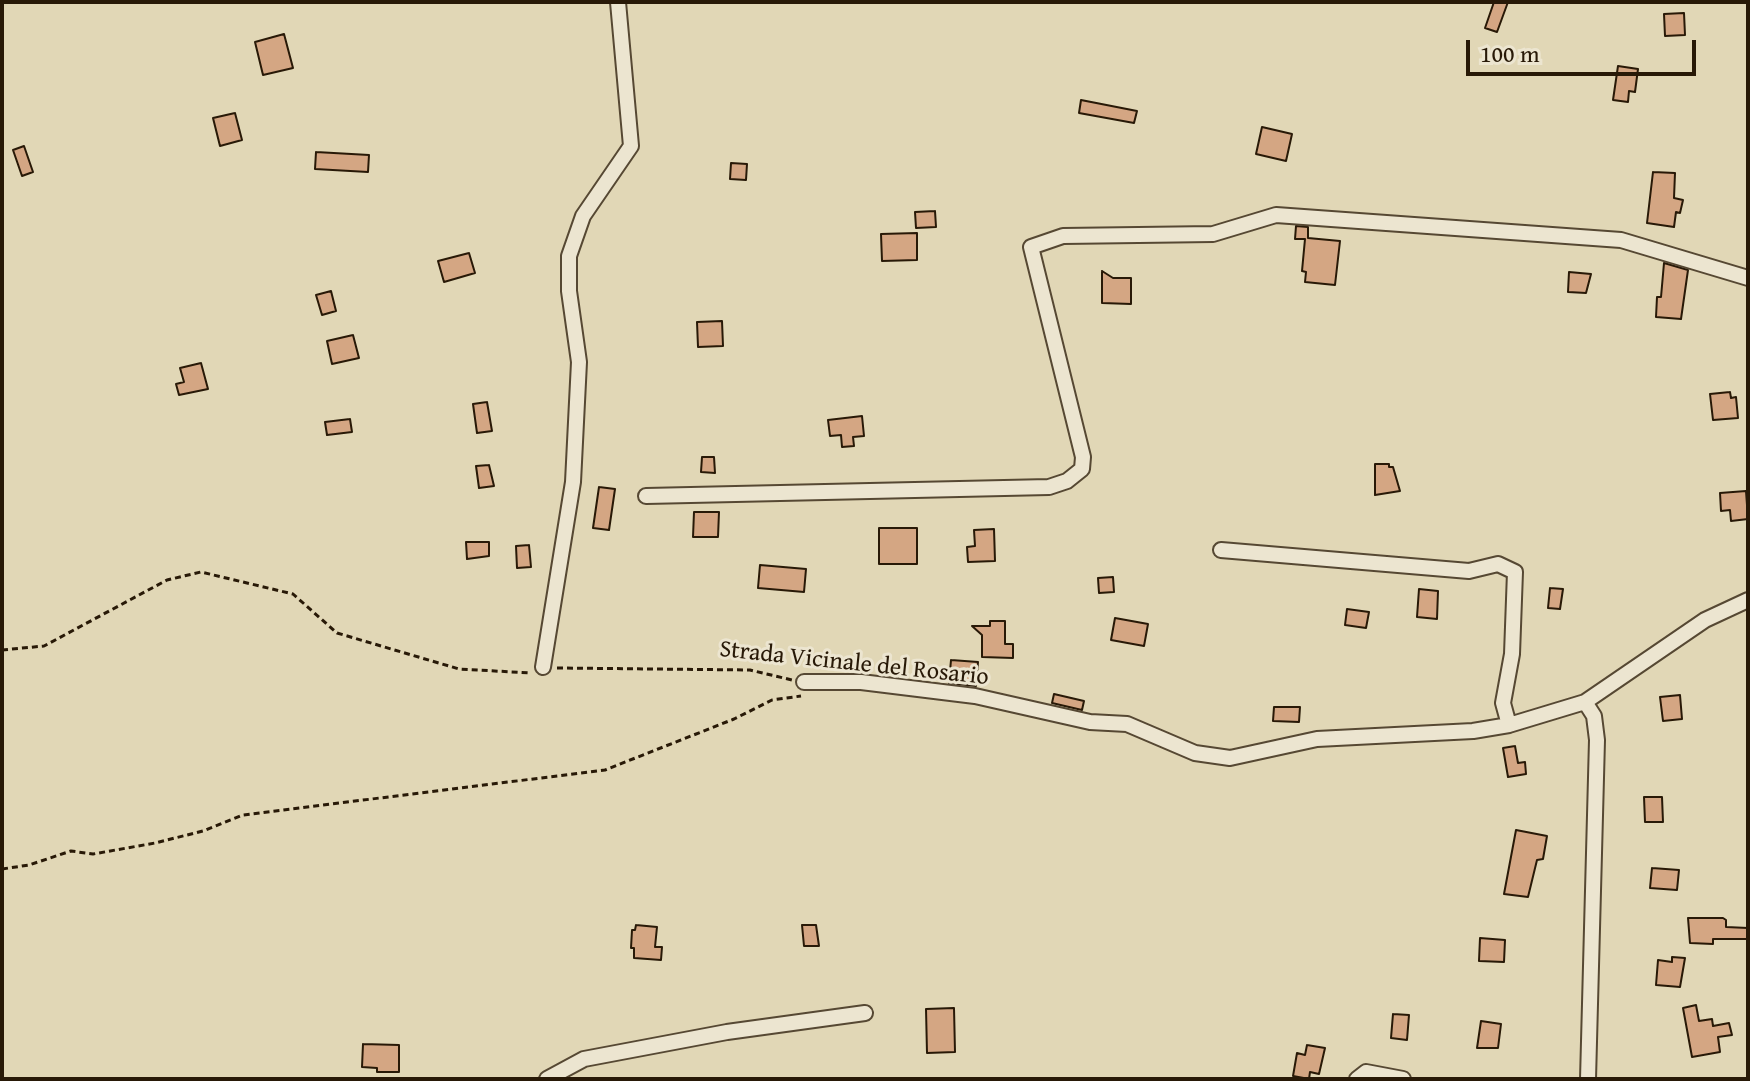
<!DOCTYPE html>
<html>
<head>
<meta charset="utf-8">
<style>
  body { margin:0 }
  #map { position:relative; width:1750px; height:1081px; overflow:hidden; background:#e1d7b6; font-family:"Gentium Book Plus",serif }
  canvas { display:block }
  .frame { position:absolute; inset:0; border:4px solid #281907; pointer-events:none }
  .scale { position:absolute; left:1466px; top:40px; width:230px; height:36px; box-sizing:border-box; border:4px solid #281907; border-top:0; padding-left:10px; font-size:24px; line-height:28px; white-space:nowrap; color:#281907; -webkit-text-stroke:6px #ece5d0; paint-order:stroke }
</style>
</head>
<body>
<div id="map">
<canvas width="1750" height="1081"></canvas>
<div class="frame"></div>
<div class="scale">100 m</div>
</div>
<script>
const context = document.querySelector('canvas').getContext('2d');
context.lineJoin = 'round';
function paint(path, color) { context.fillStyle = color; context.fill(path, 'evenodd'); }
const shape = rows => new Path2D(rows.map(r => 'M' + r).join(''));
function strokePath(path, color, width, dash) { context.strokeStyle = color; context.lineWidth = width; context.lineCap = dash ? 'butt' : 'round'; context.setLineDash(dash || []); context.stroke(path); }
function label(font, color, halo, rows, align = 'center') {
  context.font = font + ' "Gentium Book Plus",serif'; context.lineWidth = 6; context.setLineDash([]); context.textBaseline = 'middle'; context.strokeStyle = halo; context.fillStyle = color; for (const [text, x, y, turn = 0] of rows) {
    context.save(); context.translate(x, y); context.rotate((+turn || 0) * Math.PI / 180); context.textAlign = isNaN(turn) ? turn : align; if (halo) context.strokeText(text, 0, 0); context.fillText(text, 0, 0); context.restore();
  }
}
const building = shape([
  [1494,2,1508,2,1497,32,1485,28,1494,2],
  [1684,13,1685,35,1665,36,1664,14,1684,13],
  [284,34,293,68,263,75,255,42,284,34],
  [1618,66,1638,69,1635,92,1629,91,1628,102,1613,100,1618,66],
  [1081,100,1137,111,1134,123,1079,113,1081,100],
  [235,113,242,140,220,146,213,118,235,113],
  [1262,127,1292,134,1286,161,1256,154,1262,127],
  [24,146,33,172,22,176,13,150,24,146],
  [316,152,369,155,368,172,315,169,316,152],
  [731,163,747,164,746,180,730,179,731,163],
  [1653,172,1675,173,1674,198,1683,200,1680,213,1676,212,1674,227,1647,223,1653,172],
  [935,211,936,227,916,228,915,212,935,211],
  [1296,226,1308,227,1308,238,1340,241,1335,285,1305,282,1306,272,1302,271,1305,239,1295,239,1296,226],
  [917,233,917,260,882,261,881,234,917,233],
  [469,253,475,273,444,282,438,261,469,253],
  [1664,263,1688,270,1681,319,1656,317,1657,297,1661,297,1664,263],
  [1102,271,1113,278,1131,278,1131,304,1102,303,1102,271],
  [1569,272,1591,274,1586,293,1568,292,1569,272],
  [331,291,336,311,322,315,316,295,331,291],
  [722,321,723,346,698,347,697,322,722,321],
  [353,335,359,358,332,364,327,341,353,335],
  [201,363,208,389,179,395,176,384,184,382,180,368,201,363],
  [1730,392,1731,398,1736,397,1738,418,1713,420,1710,394,1730,392],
  [487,402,492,431,477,433,473,404,487,402],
  [862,416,864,436,853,437,854,446,842,447,841,435,830,436,828,420,862,416],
  [350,419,352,432,327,435,325,422,350,419],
  [702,457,714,457,715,473,701,472,702,457],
  [1375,464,1389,464,1389,467,1393,467,1400,491,1375,495,1375,464],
  [489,465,494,486,479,488,476,466,489,465],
  [599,487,615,489,609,530,593,528,599,487],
  [1746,491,1748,519,1731,521,1730,510,1721,511,1720,493,1746,491],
  [694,512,719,512,718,537,693,537,694,512],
  [879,528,917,528,917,564,879,564,879,528],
  [994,529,995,561,968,562,967,547,975,546,974,530,994,529],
  [466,542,489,542,489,556,467,559,466,542],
  [529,545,531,567,517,568,516,546,529,545],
  [760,565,806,569,804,592,758,588,760,565],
  [1113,577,1114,592,1099,593,1098,578,1113,577],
  [1550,588,1563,589,1560,609,1548,608,1550,588],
  [1419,589,1438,591,1437,619,1417,617,1419,589],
  [1347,609,1369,612,1366,628,1345,625,1347,609],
  [1115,618,1148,624,1144,646,1111,640,1115,618],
  [990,621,1005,621,1005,644,1013,644,1013,658,982,657,982,635,972,626,990,626,990,621],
  [951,660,978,662,976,686,949,683,951,660],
  [1054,694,1084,701,1082,710,1052,703,1054,694],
  [1680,695,1682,719,1663,721,1660,697,1680,695],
  [1274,707,1300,707,1299,722,1273,721,1274,707],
  [1515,746,1518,763,1525,762,1526,774,1508,777,1503,748,1515,746],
  [1644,797,1662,797,1663,822,1645,822,1644,797],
  [1516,830,1547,836,1543,859,1537,860,1528,897,1504,894,1516,830],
  [1652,868,1679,870,1677,890,1650,888,1652,868],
  [1688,918,1723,918,1726,920,1726,927,1748,928,1748,939,1713,939,1713,944,1690,943,1688,918],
  [636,925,657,927,655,947,662,947,661,960,634,958,634,948,631,948,632,930,635,930,636,925],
  [802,925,816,925,819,946,804,946,802,925],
  [1480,938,1505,940,1504,962,1479,961,1480,938],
  [1672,957,1685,958,1680,987,1656,985,1658,960,1672,962,1672,957],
  [1696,1005,1699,1021,1712,1019,1713,1026,1729,1023,1732,1035,1718,1037,1720,1052,1692,1057,1683,1008,1696,1005],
  [954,1008,955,1052,927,1053,926,1009,954,1008],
  [1393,1014,1409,1015,1407,1040,1391,1038,1393,1014],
  [1481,1021,1501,1024,1498,1048,1477,1048,1481,1021],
  [363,1044,399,1045,399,1072,377,1072,377,1068,362,1067,363,1044],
  [1307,1045,1325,1048,1319,1074,1310,1072,1309,1079,1293,1076,1297,1053,1305,1055,1307,1045]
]);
const path = shape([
  [2,650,44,646,167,580,201,572,293,594,337,633,459,669,531,673],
  [557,668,750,670,792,680],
  [2,869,29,865,71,851,93,854,155,843,203,831,243,815,605,770,734,719,772,700,801,696]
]);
const street = shape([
  [646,496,1049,487,1067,481,1082,469,1083,457,1031,247,1063,236,1213,234,1276,215,1621,240,1748,278],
  [1221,550,1469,571,1498,564,1515,572,1512,654,1503,703,1509,725],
  [543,667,573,482,579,362,569,291,569,256,583,216,631,146,618,2],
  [804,682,861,682,975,696,1090,722,1127,724,1195,753,1230,758,1317,739,1473,731,1509,725,1585,702],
  [547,1079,584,1059,727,1032,865,1013],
  [1357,1079,1366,1072,1403,1079],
  [1588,1079,1597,740,1594,716,1585,702,1705,620,1748,600]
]);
const streetNames = [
  ["Strada Vicinale del Rosario",854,664,6]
];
paint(building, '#d4a683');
strokePath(building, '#281907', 2);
strokePath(street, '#564833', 18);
strokePath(path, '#281907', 3, [6, 4]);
strokePath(street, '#ece5d0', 14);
label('24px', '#281907', '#ece5d0', streetNames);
</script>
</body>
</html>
